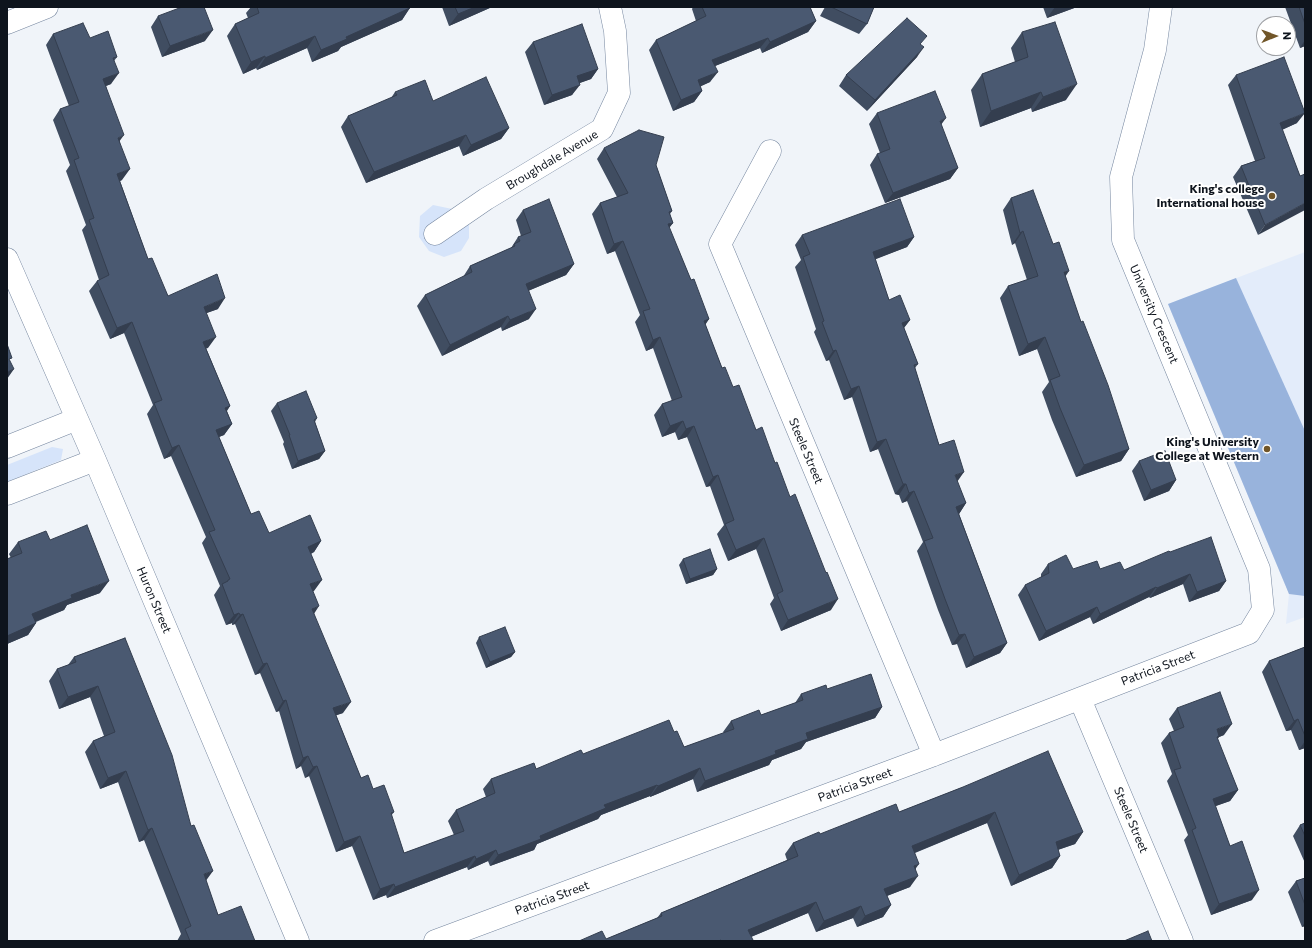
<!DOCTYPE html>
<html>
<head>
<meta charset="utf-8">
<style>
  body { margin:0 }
  #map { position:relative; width:1312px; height:948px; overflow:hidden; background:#f0f4f9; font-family:Commissioner,sans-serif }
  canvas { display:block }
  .frame { position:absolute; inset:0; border:8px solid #0e141d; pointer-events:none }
  .north { position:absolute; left:1256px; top:16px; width:40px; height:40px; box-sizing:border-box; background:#fff; border:1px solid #9fa1a5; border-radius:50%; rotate:89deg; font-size:11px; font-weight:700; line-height:16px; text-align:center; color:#0e141d }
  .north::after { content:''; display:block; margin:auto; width:14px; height:18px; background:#715629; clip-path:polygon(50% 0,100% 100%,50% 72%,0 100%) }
</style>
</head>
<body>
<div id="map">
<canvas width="1312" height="948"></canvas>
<div class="frame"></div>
<div class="north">N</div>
</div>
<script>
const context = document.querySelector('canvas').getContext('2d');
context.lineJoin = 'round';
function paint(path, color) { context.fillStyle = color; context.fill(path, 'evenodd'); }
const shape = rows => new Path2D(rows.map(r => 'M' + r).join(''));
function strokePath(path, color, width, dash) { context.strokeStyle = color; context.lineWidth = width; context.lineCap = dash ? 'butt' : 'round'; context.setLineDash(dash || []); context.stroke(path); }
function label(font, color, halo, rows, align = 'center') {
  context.font = font + ' Commissioner,sans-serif'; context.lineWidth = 4; context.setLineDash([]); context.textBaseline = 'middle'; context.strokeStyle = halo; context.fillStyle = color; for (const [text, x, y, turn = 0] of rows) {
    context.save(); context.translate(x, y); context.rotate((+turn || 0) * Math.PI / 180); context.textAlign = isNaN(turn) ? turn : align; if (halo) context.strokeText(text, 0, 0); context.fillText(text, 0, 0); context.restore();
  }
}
const built = shape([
  [1305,252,1305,617,1286,624,1289,594,1168,304]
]);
const green = shape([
  [433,205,457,210,469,223,469,238,461,251,444,257,429,251,419,237,420,216],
  [52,447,63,449,61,460,7,482,7,465]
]);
const forest = shape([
  [1236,278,1305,431,1305,596,1289,594,1168,304]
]);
const minor = shape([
  [7,23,47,7],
  [770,151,720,244,934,755],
  [435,234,486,199,602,129,619,93,615,31,610,7],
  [7,259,95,460,298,941],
  [7,447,77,419],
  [7,494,95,460],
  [1080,699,1182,941],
  [435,941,934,755,1249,633,1263,610,1259,569,1123,240,1121,177,1155,50,1161,7]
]);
const wall = shape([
  [251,7,410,7,402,20,341,47,338,51,312,62,307,48,257,70,256,68,243,74,227,36,235,24,248,18,246,13],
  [442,7,492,7,449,26],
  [693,7,810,7,816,21,808,32,762,53,760,48,715,66,710,82,700,86,702,91,694,102,673,111,649,50,656,40,696,21,692,9],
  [825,7,874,7,867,24,859,34,820,16],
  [1043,7,1077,7,1047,18],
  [1285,7,1305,7,1305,46,1300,48],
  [158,16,205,41,162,57,151,27],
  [1022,32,1066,100,1032,112,1031,108,980,127,971,90,982,74,1015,62,1011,48],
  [53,34,90,38,117,57,114,61,111,84,106,86,120,142,122,180,120,181,148,259,168,296,218,309,206,313,208,348,206,348,230,406,227,411,232,424,224,435,219,437,251,514,269,533,321,541,314,552,311,554,314,591,313,591,314,614,343,713,336,715,361,778,373,789,394,812,391,816,404,853,454,835,448,821,456,810,486,797,483,789,491,779,536,769,583,754,674,732,684,747,724,733,723,732,731,721,761,715,795,703,801,694,827,689,882,707,875,718,806,742,801,749,772,760,769,765,697,792,693,779,650,797,650,796,601,815,598,819,537,844,534,850,490,866,488,861,468,870,467,867,387,898,386,895,373,900,352,846,336,852,309,776,305,778,301,766,296,769,279,711,276,712,260,673,255,675,235,624,232,625,232,623,226,625,214,595,220,586,202,543,206,537,171,456,164,459,147,414,153,405,124,333,110,339,89,291,97,281,99,280,82,230,86,225,66,171,70,165,53,120,60,109,69,106,46,45],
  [533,42,598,69,591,79,579,83,572,95,544,105,525,52],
  [921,44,917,57,867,111,839,86,846,75],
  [1236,75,1297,123,1282,130,1300,176,1258,235,1233,177,1241,166,1255,161,1228,85],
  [395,92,433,101,509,128,501,139,463,156,459,146,366,183,341,127,348,116,391,98],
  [877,113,941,125,958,168,950,179,885,203,870,165,877,154,880,153,869,124],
  [604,148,656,165,672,211,670,214,673,223,669,228,691,280,709,319,705,324,722,368,756,430,831,610,781,631,770,604,774,598,756,549,728,561,717,534,724,525,710,486,706,487,687,437,678,440,675,432,662,437,654,415,662,404,672,401,653,348,646,351,635,322,640,315,615,251,607,254,592,214,600,203,617,197,597,159],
  [1011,198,1065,276,1081,322,1129,449,1121,461,1076,477,1052,420,1042,392,1049,382,1037,349,1019,356,1000,298,1008,286,1027,280,1015,243,1012,245,1003,210],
  [523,210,574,264,566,275,528,291,529,319,502,331,501,327,442,356,417,306,425,295,463,277,470,266,511,248,518,237,521,236,516,220],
  [802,235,914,237,907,247,875,259,889,300,910,320,904,328,918,364,915,368,939,445,957,482,966,503,959,514,1007,643,1000,653,966,668,957,644,952,645,938,610,917,551,923,542,907,501,902,503,899,495,895,494,878,449,870,452,852,397,844,400,829,360,826,361,814,332,816,329,795,267,801,260,795,245],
  [277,403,317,418,315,422,325,451,319,459,292,469,283,444,284,442,271,411],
  [1139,461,1176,480,1169,491,1144,501,1132,471],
  [50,540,100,593,67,605,64,610,36,622,36,623,28,635,7,644,7,559,11,558,9,554,18,542],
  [1170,552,1226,581,1219,591,1189,602,1183,584,1150,598,1149,597,1093,624,1090,617,1039,641,1018,595,1025,585,1041,577,1041,574,1048,564,1073,569,1100,569,1124,570],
  [683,559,717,569,713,575,686,584,679,565],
  [479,637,515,652,511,657,486,668,476,643],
  [125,638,206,881,218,915,255,941,177,941,181,934,144,840,139,842,118,782,100,789,85,752,93,741,104,736,90,697,59,709,49,681,57,669,68,665,74,657],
  [1305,647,1305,748,1299,750,1291,730,1286,731,1262,672,1269,661],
  [1177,708,1224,735,1219,737,1217,739,1238,790,1230,801,1215,806,1230,846,1252,900,1211,915,1184,840,1188,835,1167,781,1172,774,1161,743,1169,733,1174,731,1169,719],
  [963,787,1083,832,1075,844,1058,850,1060,856,1052,868,1011,886,987,823,915,853,916,869,910,887,887,896,891,905,883,917,857,927,853,918,816,932,808,913,751,937,752,941,579,941,606,939,657,918,661,913,787,860,785,854,793,843,820,834,899,812],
  [1305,823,1305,863,1293,836,1300,825],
  [1305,878,1305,926,1302,927,1288,892,1296,881]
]);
const shadedWall = shape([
  [475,7,492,7,449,26,458,14],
  [1055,7,1077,7,1047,18],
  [410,8,402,20,341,47,338,51,312,62,321,50,346,37],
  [816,21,808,32,762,53,770,42],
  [213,30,205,41,162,57,170,46],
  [315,36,307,48,257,70,265,58],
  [768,38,760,48,705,70,712,60],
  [1305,40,1305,46,1300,48],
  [924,47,917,57,867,111,875,100],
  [265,56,256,68,243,74,251,62],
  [598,69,591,79,569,87,577,76],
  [718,72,710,82,691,91,698,80],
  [119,73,111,84,95,90,103,79],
  [1077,84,1066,100,1032,112,1043,97],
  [580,85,572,95,544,105,552,95],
  [702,91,694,102,673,111,681,100],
  [1041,92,1031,108,980,127,991,111],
  [1305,113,1297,123,1272,134,1280,123],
  [946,118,938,129,940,121],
  [509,128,501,139,463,156,471,145],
  [124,135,116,146,118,138],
  [466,135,459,146,366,183,374,172],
  [958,168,950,179,885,203,893,193],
  [130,169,122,180,110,185,117,174],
  [1305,203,1305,210,1258,235,1265,225],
  [673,223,665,233,668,224],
  [1023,231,1015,243,1012,245,1020,233],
  [914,237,907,247,866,263,873,252],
  [623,241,615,251,607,254,614,244],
  [574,264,566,275,518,295,526,284],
  [1069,271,1061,283,1064,272],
  [225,298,218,309,196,317,204,307],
  [536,309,529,319,502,331,510,320],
  [508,316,501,327,442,356,450,345],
  [709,319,702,330,704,321],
  [910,320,902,330,902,323],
  [132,322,124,333,110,339,117,328],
  [216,337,208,348,196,352,203,342],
  [660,337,653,348,646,351,653,340],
  [1045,337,1037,349,1019,356,1028,344],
  [836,350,829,360,826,361,833,351],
  [14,369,7,379,7,372],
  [859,386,852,397,844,400,851,389],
  [230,406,222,417,225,408],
  [683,421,675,432,662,437,670,426],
  [232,424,224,435,208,441,216,430],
  [694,426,687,437,678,440,686,429],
  [886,439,878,449,870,452,877,442],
  [179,445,171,456,164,459,172,448],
  [1129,449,1121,461,1076,477,1084,465],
  [325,451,319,459,292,469,298,461],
  [964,472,957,482,955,475],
  [718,475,710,486,706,487,713,477],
  [1176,480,1169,491,1144,501,1151,490],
  [903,484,906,484,899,495,895,494],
  [914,491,907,501,902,503,909,493],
  [966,503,959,514,956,507],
  [764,538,756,549,728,561,736,550],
  [321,541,314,552,300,558,308,547],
  [717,569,713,575,686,584,690,579],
  [1190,574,1183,584,1150,598,1157,588],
  [322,580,314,591,303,595,310,584],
  [109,581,100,593,67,605,64,610,24,626,32,614,71,595],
  [1226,581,1219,591,1189,602,1197,592],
  [1156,587,1149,597,1093,624,1100,614],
  [838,599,831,610,781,631,788,620],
  [319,606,312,617,312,609],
  [1097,607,1090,617,1039,641,1046,631],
  [239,613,232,623,226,625,234,615],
  [243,614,235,624,232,625,240,615],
  [36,623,28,635,7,644,7,636],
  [965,634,957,644,952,645,959,635],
  [1007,643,1000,653,966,668,974,657],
  [515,652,511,657,486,668,490,662],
  [267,663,260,673,255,675,263,664],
  [98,686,90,697,59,709,68,697],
  [286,700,279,711,276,712,283,701],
  [351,702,343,713,326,719,333,708],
  [882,707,875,718,806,742,801,749,772,760,769,765,697,792,705,781,775,751,806,733],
  [1298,719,1291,730,1286,731,1294,721],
  [1232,724,1224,735,1219,737,1212,747,1217,729],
  [1305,741,1305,748,1299,750],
  [308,756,301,766,296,769,303,758],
  [317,766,309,776,305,778,313,767],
  [700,768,693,779,650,797,658,786],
  [126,771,118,782,100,789,108,778],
  [657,785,650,796,601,815,598,819,537,844,534,850,490,866,498,855,604,805],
  [1238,790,1230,801,1205,810,1213,799],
  [995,812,987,823,904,857,912,846],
  [152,828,144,840,139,842,148,830],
  [1083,832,1075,844,1048,853,1056,842],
  [360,836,352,846,336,852,344,842],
  [496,850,488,861,468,870,476,859],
  [475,856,467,867,387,898,395,887],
  [1060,856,1052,868,1011,886,1019,875],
  [919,864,911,875,914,866],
  [213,871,205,882,204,874],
  [918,876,910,887,876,900,884,889],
  [394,884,386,895,373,900,380,889],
  [1259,890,1252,900,1211,915,1219,904],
  [816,902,808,913,741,941,748,930],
  [891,905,883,917,857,927,865,916],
  [861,906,853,918,816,932,824,921],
  [1305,922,1305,926,1302,927]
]);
const building = shape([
  [182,7,204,7,213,30,170,46,158,16,182,7],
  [257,7,410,7,410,8,346,37,347,39,321,50,315,36,265,58,265,56,251,62,235,24,259,13,257,7],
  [455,7,475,7,458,14,455,7],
  [702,7,810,7,816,21,770,42,768,38,712,60,718,72,698,80,702,91,681,100,656,40,706,16,702,7],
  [831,7,874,7,867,24,831,7],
  [1299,7,1305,7,1305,24,1299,7],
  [907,18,927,36,920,44,924,47,875,100,846,75,907,18],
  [1055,22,1077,84,1043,97,1041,92,991,111,982,74,1028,57,1022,32,1055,22],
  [83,23,90,38,108,31,117,57,113,58,119,73,103,79,124,135,118,138,130,169,117,174,148,259,152,258,168,296,217,274,225,298,204,307,216,337,203,342,230,406,225,408,232,424,216,430,251,514,259,511,269,533,310,515,321,541,308,547,322,580,310,584,319,606,312,609,351,702,333,708,361,778,368,775,373,789,384,785,394,812,391,813,404,853,464,831,456,810,495,793,491,779,534,763,536,769,581,750,583,754,669,720,674,732,677,731,684,747,734,729,731,721,759,710,761,715,803,700,801,694,826,685,827,689,871,674,882,707,806,733,808,739,775,751,776,754,705,781,700,768,658,786,657,785,604,805,606,808,540,836,541,839,498,855,496,850,476,859,475,856,395,887,394,884,380,889,360,836,344,842,317,766,313,767,308,756,303,758,286,700,283,701,267,663,263,664,243,614,240,615,239,613,234,615,222,584,228,581,228,580,230,579,209,532,215,530,179,445,172,448,154,403,162,400,132,322,117,328,97,281,109,275,89,220,94,218,74,160,79,158,60,109,79,102,53,34,83,23],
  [582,24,598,69,577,76,580,85,552,95,533,42,582,24],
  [1284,57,1305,113,1280,123,1300,176,1305,174,1305,203,1265,225,1241,166,1265,158,1236,75,1284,57],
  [486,77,509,128,471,145,466,135,374,172,348,116,397,95,395,92,425,80,433,101,486,77],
  [935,91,946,118,940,121,958,168,893,193,877,154,890,149,877,113,935,91],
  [639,130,664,137,656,165,672,211,669,212,673,223,668,224,691,280,694,279,709,319,704,321,722,368,725,367,733,387,739,385,756,430,762,427,775,463,777,462,790,497,795,494,826,573,827,572,838,599,788,620,777,594,783,591,764,538,736,550,725,524,734,520,718,475,713,477,694,426,686,429,683,421,670,426,662,404,682,397,660,337,653,340,643,311,650,309,623,241,614,244,600,203,628,193,604,148,639,130],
  [1033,190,1053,244,1059,242,1069,271,1064,272,1081,322,1083,321,1108,385,1129,449,1084,465,1060,408,1050,380,1060,376,1045,337,1028,344,1008,286,1038,276,1023,231,1020,233,1011,198,1033,190],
  [549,199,574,264,526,284,536,309,510,320,508,316,450,345,425,295,472,272,470,266,515,246,514,244,520,241,518,237,531,232,523,210,549,199],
  [900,199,914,237,873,252,889,300,900,295,910,320,902,323,918,364,914,365,939,445,954,440,964,472,955,475,966,503,956,507,1007,643,974,657,965,634,959,635,945,599,924,541,933,538,914,491,909,493,906,484,903,484,886,439,877,442,859,386,851,389,836,350,833,351,822,322,824,321,803,257,810,254,802,235,900,199],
  [7,344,12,358,9,359,14,369,7,372,7,344],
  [306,391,317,418,314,420,325,451,298,461,289,435,290,435,277,403,306,391],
  [1165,451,1176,480,1151,490,1139,461,1165,451],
  [87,525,109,581,71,595,72,598,32,614,36,623,7,636,7,559,22,553,18,542,46,531,50,540,87,525],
  [1211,537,1226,581,1197,592,1190,574,1157,588,1156,587,1100,614,1097,607,1046,631,1025,585,1049,573,1048,564,1066,555,1073,569,1097,561,1100,569,1120,562,1124,570,1169,551,1170,552,1211,537],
  [710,549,717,569,690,579,683,559,710,549],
  [505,627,515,652,490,662,479,637,505,627],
  [125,638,172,755,191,826,194,825,213,871,204,874,218,915,241,906,255,941,190,941,185,929,191,926,152,828,148,830,126,771,108,778,93,741,115,732,98,686,68,697,57,669,76,662,74,657,125,638],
  [1305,647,1305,736,1298,719,1294,721,1269,661,1305,647],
  [1220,692,1232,724,1217,729,1219,736,1217,737,1238,790,1213,799,1230,846,1242,841,1259,890,1219,904,1192,830,1196,828,1174,770,1181,768,1169,733,1184,727,1177,708,1220,692],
  [1048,751,1083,832,1056,842,1060,856,1019,875,995,812,912,846,919,864,914,866,918,876,884,889,891,905,865,916,861,906,824,921,816,902,748,930,753,940,751,941,721,941,721,940,718,941,579,941,602,931,606,939,662,916,661,913,798,856,793,843,819,832,820,834,896,804,899,812,963,787,1048,751],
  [1305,823,1305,836,1300,825,1305,823],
  [1305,878,1305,905,1296,881,1305,878],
  [1148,931,1152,941,1124,941,1148,931]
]);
const markers = [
  [1272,196,4,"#715629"],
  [1267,449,4,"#715629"]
];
const streetNames = [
  ["Broughdale Avenue",552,160,-31],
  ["University Crescent",1154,314,67],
  ["Steele Street",806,451,67],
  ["Huron Street",154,600,67],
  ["Patricia Street",1158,668,-21],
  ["Patricia Street",855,785,-20],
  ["Steele Street",1131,820,67],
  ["Patricia Street",552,898,-20]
];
const poiNames = [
  ["King's college",1264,189],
  ["International house",1264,203],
  ["King's University",1259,442],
  ["College at Western",1259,456]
];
paint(built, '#e3ecfa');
paint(green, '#d6e4fa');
paint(forest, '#98b3dc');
strokePath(minor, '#75869f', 23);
strokePath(minor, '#fff', 22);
paint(wall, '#404d61');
paint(shadedWall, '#343e4f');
paint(building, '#4a5971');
strokePath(building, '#343e4f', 1);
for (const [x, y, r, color] of markers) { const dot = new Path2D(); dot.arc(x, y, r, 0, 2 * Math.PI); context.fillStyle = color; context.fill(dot); strokePath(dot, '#fff', 1.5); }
label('12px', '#0e141d', '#fff', streetNames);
label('bold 12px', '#0e141d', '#fff', poiNames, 'right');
</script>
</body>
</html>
